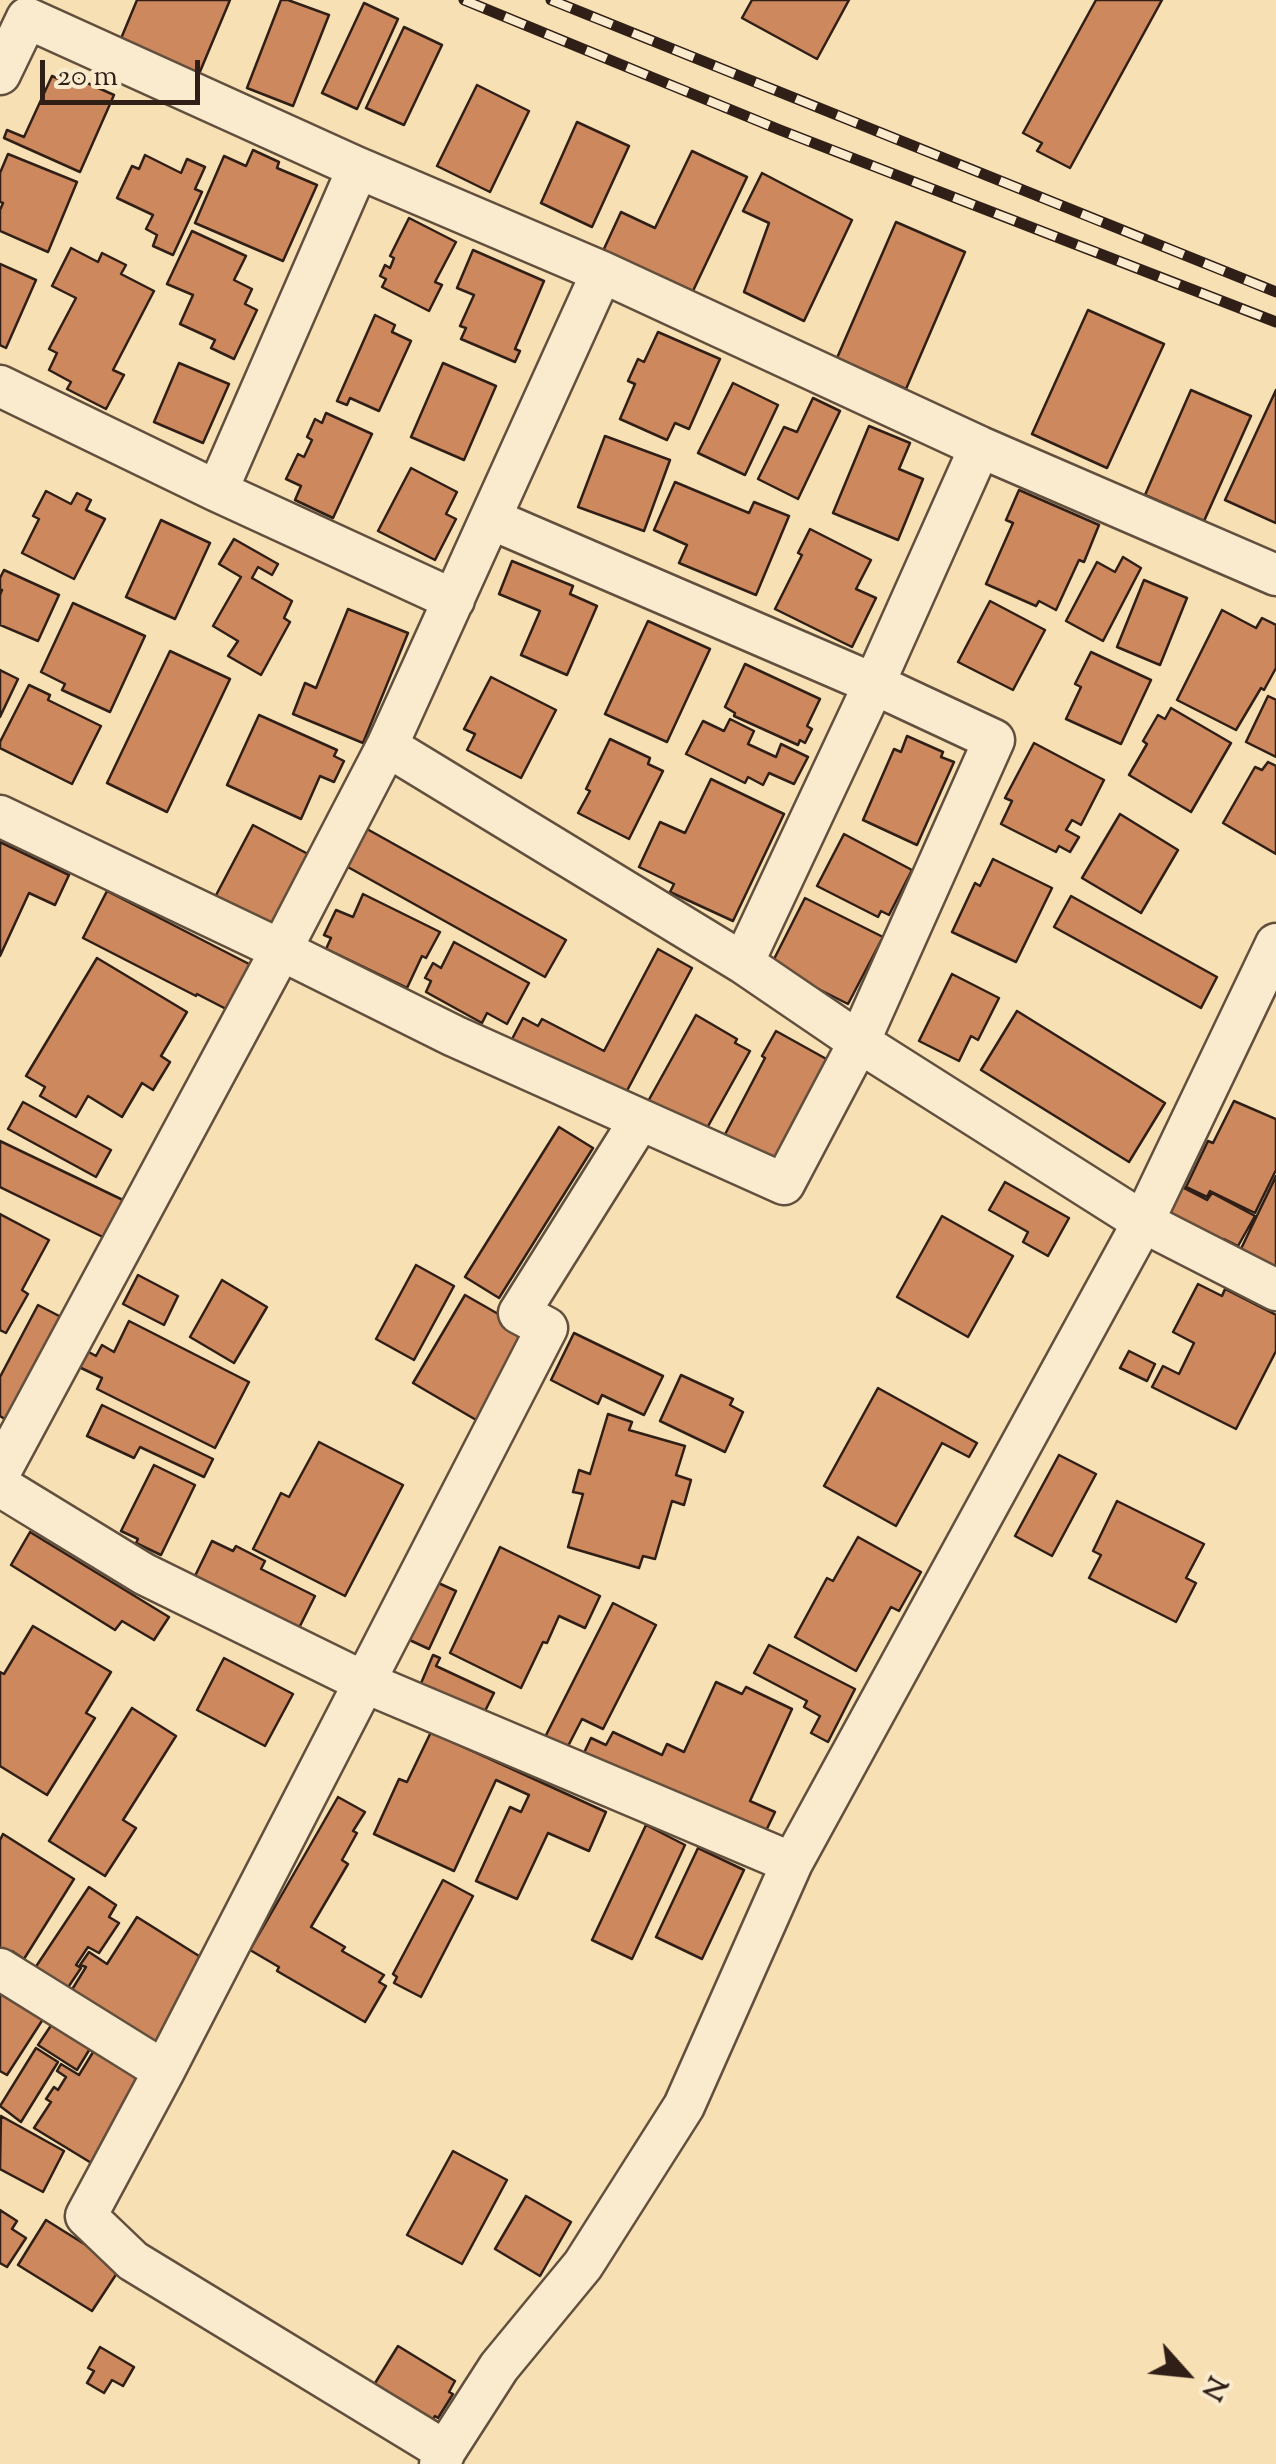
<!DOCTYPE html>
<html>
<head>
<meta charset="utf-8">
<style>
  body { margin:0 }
  #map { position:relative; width:1276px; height:2464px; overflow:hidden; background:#f7e0b4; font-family:"Sorts Mill Goudy",serif }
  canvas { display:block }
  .north { position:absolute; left:1136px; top:2324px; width:100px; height:100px; -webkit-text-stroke:8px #faebce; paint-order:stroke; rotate:117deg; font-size:28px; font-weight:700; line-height:40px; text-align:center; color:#301f17 }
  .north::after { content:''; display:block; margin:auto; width:35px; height:45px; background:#301f17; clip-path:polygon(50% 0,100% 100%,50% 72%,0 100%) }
  .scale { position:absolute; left:40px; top:60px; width:160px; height:45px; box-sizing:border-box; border:5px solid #301f17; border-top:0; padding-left:12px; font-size:30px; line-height:35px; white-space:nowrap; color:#301f17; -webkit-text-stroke:8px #faebce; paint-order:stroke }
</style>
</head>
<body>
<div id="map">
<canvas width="1276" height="2464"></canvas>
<div class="north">N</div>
<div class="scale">20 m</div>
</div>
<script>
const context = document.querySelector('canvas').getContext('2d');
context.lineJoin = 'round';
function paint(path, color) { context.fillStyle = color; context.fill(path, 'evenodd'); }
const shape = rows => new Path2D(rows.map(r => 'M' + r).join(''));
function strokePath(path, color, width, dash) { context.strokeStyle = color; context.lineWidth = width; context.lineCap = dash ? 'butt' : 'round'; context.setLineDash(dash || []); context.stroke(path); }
const building = shape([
  [137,0,230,0,199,74,120,41,137,0],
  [281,0,288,0,329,15,293,106,247,88,281,0],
  [752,0,849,0,817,59,742,18,752,0],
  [1096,0,1162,0,1070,168,1037,151,1042,143,1023,133,1096,0],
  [364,3,398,19,357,109,322,93,364,3],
  [404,27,442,45,404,125,366,108,404,27],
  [65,73,114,95,80,172,4,138,7,130,24,137,52,76,61,80,65,73],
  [477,85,529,111,490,192,437,166,477,85],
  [577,122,629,146,592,227,541,203,577,122],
  [253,150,279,162,277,168,317,185,283,261,195,223,224,156,246,166,253,150],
  [692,151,747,177,692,293,603,251,621,212,655,228,692,151],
  [8,154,77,182,48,252,0,231,0,210,3,203,0,202,0,173,8,154],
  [145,155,181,173,187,159,205,167,195,189,202,192,173,255,153,246,157,235,146,229,153,215,117,198,132,166,139,169,145,155],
  [762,173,852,220,804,321,744,292,769,223,743,211,762,173],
  [409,218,456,242,435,282,442,285,429,311,382,287,386,279,380,276,385,265,390,268,394,258,390,256,409,218],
  [896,222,965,252,906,389,837,358,896,222],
  [192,231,246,256,234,280,252,289,245,304,257,310,234,359,211,348,215,340,180,324,193,295,167,284,192,231],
  [71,248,98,262,102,253,126,265,121,274,154,291,113,370,124,375,106,409,67,389,71,382,49,370,57,353,49,349,76,298,52,286,71,248],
  [473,250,544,281,515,349,520,351,515,362,461,339,466,328,460,326,474,295,457,288,473,250],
  [0,264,36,280,6,348,0,345,0,264],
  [1088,310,1164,344,1107,468,1032,434,1088,310],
  [375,315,395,325,392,332,411,341,379,411,350,398,347,405,337,401,375,315],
  [658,332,720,359,689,429,675,423,667,440,620,419,635,384,628,381,638,359,644,362,658,332],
  [179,363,229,384,203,443,154,422,179,363],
  [443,363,496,386,464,460,411,437,443,363],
  [733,383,778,405,745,475,698,453,733,383],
  [1191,390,1251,416,1204,521,1145,495,1191,390],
  [1276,390,1276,523,1225,500,1276,390],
  [813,398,840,411,798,499,758,479,784,427,797,432,813,398],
  [326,413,372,434,333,518,295,500,301,486,286,479,298,454,304,457,312,440,307,437,315,419,322,423,326,413],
  [869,426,910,443,899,469,923,479,898,540,833,513,869,426],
  [605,436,670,460,644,531,578,507,605,436],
  [411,468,457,492,446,514,456,519,435,560,378,531,411,468],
  [675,482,749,513,754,502,789,516,756,595,679,563,687,545,654,530,675,482],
  [1019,490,1099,525,1084,562,1079,560,1056,610,1039,601,1036,606,986,584,1013,523,1006,520,1019,490],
  [46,491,71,504,77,493,91,500,86,510,105,519,74,579,22,553,39,519,33,516,46,491],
  [161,520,210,543,175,619,126,597,161,520],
  [810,529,871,560,856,589,876,598,852,647,775,609,802,555,798,553,810,529],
  [234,539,278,564,272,575,258,567,252,578,292,601,284,618,290,622,261,675,228,656,238,641,213,626,241,577,219,564,234,539],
  [1123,557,1141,568,1103,641,1066,621,1097,562,1115,572,1123,557],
  [512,561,573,586,570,594,597,606,567,675,521,655,540,611,499,594,512,561],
  [4,570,59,595,38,641,0,625,0,595,2,590,0,590,0,578,4,570],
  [1144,580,1187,598,1160,665,1117,647,1144,580],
  [990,601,1045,630,1013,690,958,662,990,601],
  [73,603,145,636,110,712,62,690,65,684,41,672,73,603],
  [348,609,408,633,363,743,293,714,305,683,316,688,348,609],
  [1222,610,1256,628,1262,618,1276,625,1276,668,1264,690,1261,688,1236,730,1177,700,1222,610],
  [648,621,710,649,667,742,605,714,648,621],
  [170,651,230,679,167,812,107,783,170,651],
  [1091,652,1151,680,1121,744,1066,719,1081,687,1075,684,1091,652],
  [745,664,820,699,807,726,812,729,805,743,800,740,798,745,734,716,735,713,725,707,745,664],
  [0,670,18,679,0,717,0,670],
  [491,677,556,710,521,778,467,750,475,734,464,729,491,677],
  [29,685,50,695,48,700,101,726,72,784,0,748,0,742,29,685],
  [1268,696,1276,700,1276,757,1246,742,1268,696],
  [1171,708,1231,743,1191,812,1129,775,1147,744,1143,741,1158,715,1165,719,1171,708],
  [259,715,337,750,334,756,344,761,334,782,320,776,301,819,227,785,259,715],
  [730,719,754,731,748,744,776,757,781,744,808,757,794,784,769,773,763,785,748,777,745,783,686,754,703,721,724,731,730,719],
  [907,736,943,752,941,757,954,762,917,845,863,820,894,749,901,752,907,736],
  [610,739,650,758,648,764,663,771,629,839,578,813,590,791,586,789,610,739],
  [1034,743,1104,780,1081,825,1072,820,1066,830,1079,837,1070,852,1059,846,1056,852,1001,824,1012,801,1005,798,1034,743],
  [1268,762,1276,766,1276,854,1223,823,1255,767,1262,770,1268,762],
  [711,779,784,814,733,921,670,892,674,884,639,867,660,822,685,833,711,779],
  [1120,814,1178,850,1141,913,1082,878,1120,814],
  [253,825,308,854,269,928,214,899,253,825],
  [367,829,566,940,545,977,346,866,367,829],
  [844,834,912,870,889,915,881,911,878,917,817,886,844,834],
  [0,842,69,875,55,905,29,893,0,956,0,842],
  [993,859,1052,888,1016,962,952,932,975,883,980,886,993,859],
  [107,891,253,966,230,1011,197,994,196,996,83,938,107,891],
  [363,894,440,932,426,958,422,956,407,988,326,949,331,938,324,935,336,910,353,917,363,894],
  [1071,896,1217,977,1201,1008,1054,927,1071,896],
  [805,898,883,937,848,1004,771,965,805,898],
  [454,942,529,983,507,1024,487,1013,482,1023,426,992,431,981,425,978,433,963,441,968,454,942],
  [658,949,692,968,621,1102,510,1043,523,1018,538,1026,542,1019,604,1051,658,949],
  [97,958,187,1012,161,1056,170,1062,153,1090,142,1083,122,1117,88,1096,76,1117,40,1096,45,1087,26,1076,97,958],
  [952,974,999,998,978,1040,971,1036,959,1061,919,1041,952,974],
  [1017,1011,1165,1103,1129,1162,981,1070,1017,1011],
  [696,1015,737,1039,735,1043,750,1051,702,1137,646,1105,696,1015],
  [776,1031,830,1061,773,1169,721,1142,765,1058,762,1056,776,1031],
  [1234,1101,1276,1119,1276,1170,1255,1213,1210,1191,1207,1197,1186,1187,1208,1141,1213,1143,1234,1101],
  [23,1102,111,1150,96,1177,8,1129,23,1102],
  [559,1127,593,1148,499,1298,465,1277,559,1127],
  [0,1141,125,1201,107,1239,0,1187,0,1141],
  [1276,1176,1276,1271,1239,1253,1276,1176],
  [1005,1182,1069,1218,1048,1256,1023,1242,1028,1232,989,1210,1005,1182],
  [1180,1186,1207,1200,1212,1193,1255,1216,1238,1246,1224,1239,1221,1245,1165,1216,1180,1186],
  [0,1214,49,1240,22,1290,28,1294,6,1333,0,1330,0,1214],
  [942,1216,1013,1256,968,1337,897,1297,942,1216],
  [416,1265,454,1286,414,1360,376,1339,416,1265],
  [138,1275,178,1296,164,1325,123,1304,138,1275],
  [222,1280,267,1307,234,1363,190,1337,222,1280],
  [1198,1284,1222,1296,1225,1289,1276,1315,1276,1351,1236,1429,1152,1387,1163,1366,1179,1374,1194,1343,1173,1332,1198,1284],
  [465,1295,535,1335,483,1424,413,1383,465,1295],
  [38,1305,63,1318,8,1421,0,1416,0,1377,38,1305],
  [129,1321,249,1382,215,1448,97,1389,102,1378,77,1366,85,1350,96,1356,102,1345,114,1352,129,1321],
  [574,1333,663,1376,644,1415,602,1395,598,1404,551,1380,574,1333],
  [1129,1351,1155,1364,1147,1381,1120,1368,1129,1351],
  [681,1375,733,1399,730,1405,743,1412,725,1452,660,1421,681,1375],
  [878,1388,977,1443,969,1457,942,1443,896,1526,824,1486,878,1388],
  [102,1405,213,1459,204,1477,140,1447,134,1458,87,1436,102,1405],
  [608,1414,632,1422,629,1430,685,1446,676,1475,691,1480,684,1505,672,1501,655,1559,643,1556,639,1568,568,1547,583,1494,573,1492,579,1470,590,1474,608,1414],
  [319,1442,403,1485,345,1596,253,1549,281,1493,289,1497,319,1442],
  [1059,1455,1096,1474,1052,1556,1015,1536,1059,1455],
  [154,1465,195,1485,161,1555,136,1543,138,1539,121,1531,154,1465],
  [1117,1501,1204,1544,1186,1578,1196,1583,1176,1622,1089,1578,1101,1555,1093,1551,1117,1501],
  [30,1532,169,1617,154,1640,122,1621,115,1630,11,1565,30,1532],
  [858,1537,921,1572,899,1611,891,1607,856,1671,795,1637,827,1578,833,1581,858,1537],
  [212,1541,233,1551,236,1546,265,1561,261,1569,315,1596,298,1630,194,1578,212,1541],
  [500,1547,600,1596,585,1628,559,1616,547,1643,543,1642,521,1688,450,1653,500,1547],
  [434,1581,456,1591,429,1649,403,1637,434,1581],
  [613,1603,656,1625,603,1729,582,1719,565,1752,543,1741,613,1603],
  [33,1626,111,1672,86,1713,95,1718,47,1795,0,1766,0,1672,4,1674,33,1626],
  [769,1645,855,1689,828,1742,811,1733,820,1716,804,1707,807,1701,754,1673,769,1645],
  [433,1655,440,1658,436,1666,494,1693,482,1717,419,1688,433,1655],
  [224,1658,293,1694,265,1746,197,1710,224,1658],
  [716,1682,742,1694,746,1687,792,1709,750,1801,775,1812,763,1837,583,1755,591,1738,606,1745,613,1732,662,1755,667,1744,684,1752,716,1682],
  [132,1708,176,1736,123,1820,136,1828,105,1876,49,1841,132,1708],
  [431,1732,606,1812,589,1851,548,1833,517,1899,476,1881,510,1807,521,1812,529,1795,496,1780,454,1871,374,1834,399,1779,407,1782,431,1732],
  [338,1797,365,1812,353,1831,357,1833,342,1860,348,1864,311,1927,345,1947,342,1951,384,1975,379,1982,386,1986,365,2022,277,1971,279,1967,250,1950,338,1797],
  [646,1825,685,1845,632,1959,592,1940,646,1825],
  [3,1834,74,1879,24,1959,12,1951,7,1959,0,1955,0,1840,3,1834],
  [698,1848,744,1870,702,1959,656,1937,698,1848],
  [443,1880,473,1896,421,1997,394,1983,397,1977,393,1974,443,1880],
  [89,1887,116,1905,109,1917,119,1923,99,1953,88,1947,76,1965,81,1968,63,1995,31,1974,89,1887],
  [137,1917,207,1961,151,2049,68,1996,86,1967,80,1965,89,1952,107,1964,137,1917],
  [5,1986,47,2013,7,2075,0,2071,0,1993,5,1986],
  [56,2018,94,2042,77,2070,38,2045,56,2018],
  [98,2044,148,2075,93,2164,34,2128,51,2102,46,2099,54,2087,58,2090,66,2077,57,2071,61,2064,79,2075,98,2044],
  [36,2048,58,2062,21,2122,0,2106,36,2048],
  [1,2116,64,2151,43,2192,0,2169,1,2116],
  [453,2151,507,2180,462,2264,407,2235,453,2151],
  [526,2196,571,2222,540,2276,495,2249,526,2196],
  [0,2210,17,2221,12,2229,26,2238,7,2267,0,2263,0,2210],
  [46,2220,121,2267,92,2311,18,2265,46,2220],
  [398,2346,455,2381,449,2392,453,2394,438,2418,435,2416,430,2424,372,2388,398,2346],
  [100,2347,134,2367,123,2386,112,2380,104,2393,87,2383,94,2371,88,2368,100,2347]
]);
const street = shape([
  [0,74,27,18,358,168,602,272,980,447,1276,575],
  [0,386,217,491,454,600],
  [217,491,358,168],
  [387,746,743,963,859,1042,1143,1222,1276,944],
  [0,816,281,950,454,1036,784,1184,859,1042,994,740,874,684,491,519],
  [743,963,874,684,980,447],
  [0,1472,281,950,387,746,602,272],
  [0,1486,144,1574,364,1682,792,1863,1143,1222,1276,1290],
  [0,1969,164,2071],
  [445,2451,133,2261,86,2216,164,2071,547,1328,519,1313,640,1120],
  [440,2464,445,2451,499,2367,583,2265,684,2106,792,1863]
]);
const rail = shape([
  [464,0,780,130,1276,322],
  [551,0,1276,292]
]);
paint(building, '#cd885d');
strokePath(building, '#301f17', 2.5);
strokePath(street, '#624f3e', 45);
strokePath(street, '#faebce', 40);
strokePath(rail, '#301f17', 11);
strokePath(rail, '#faebce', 8, [22]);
</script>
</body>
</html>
